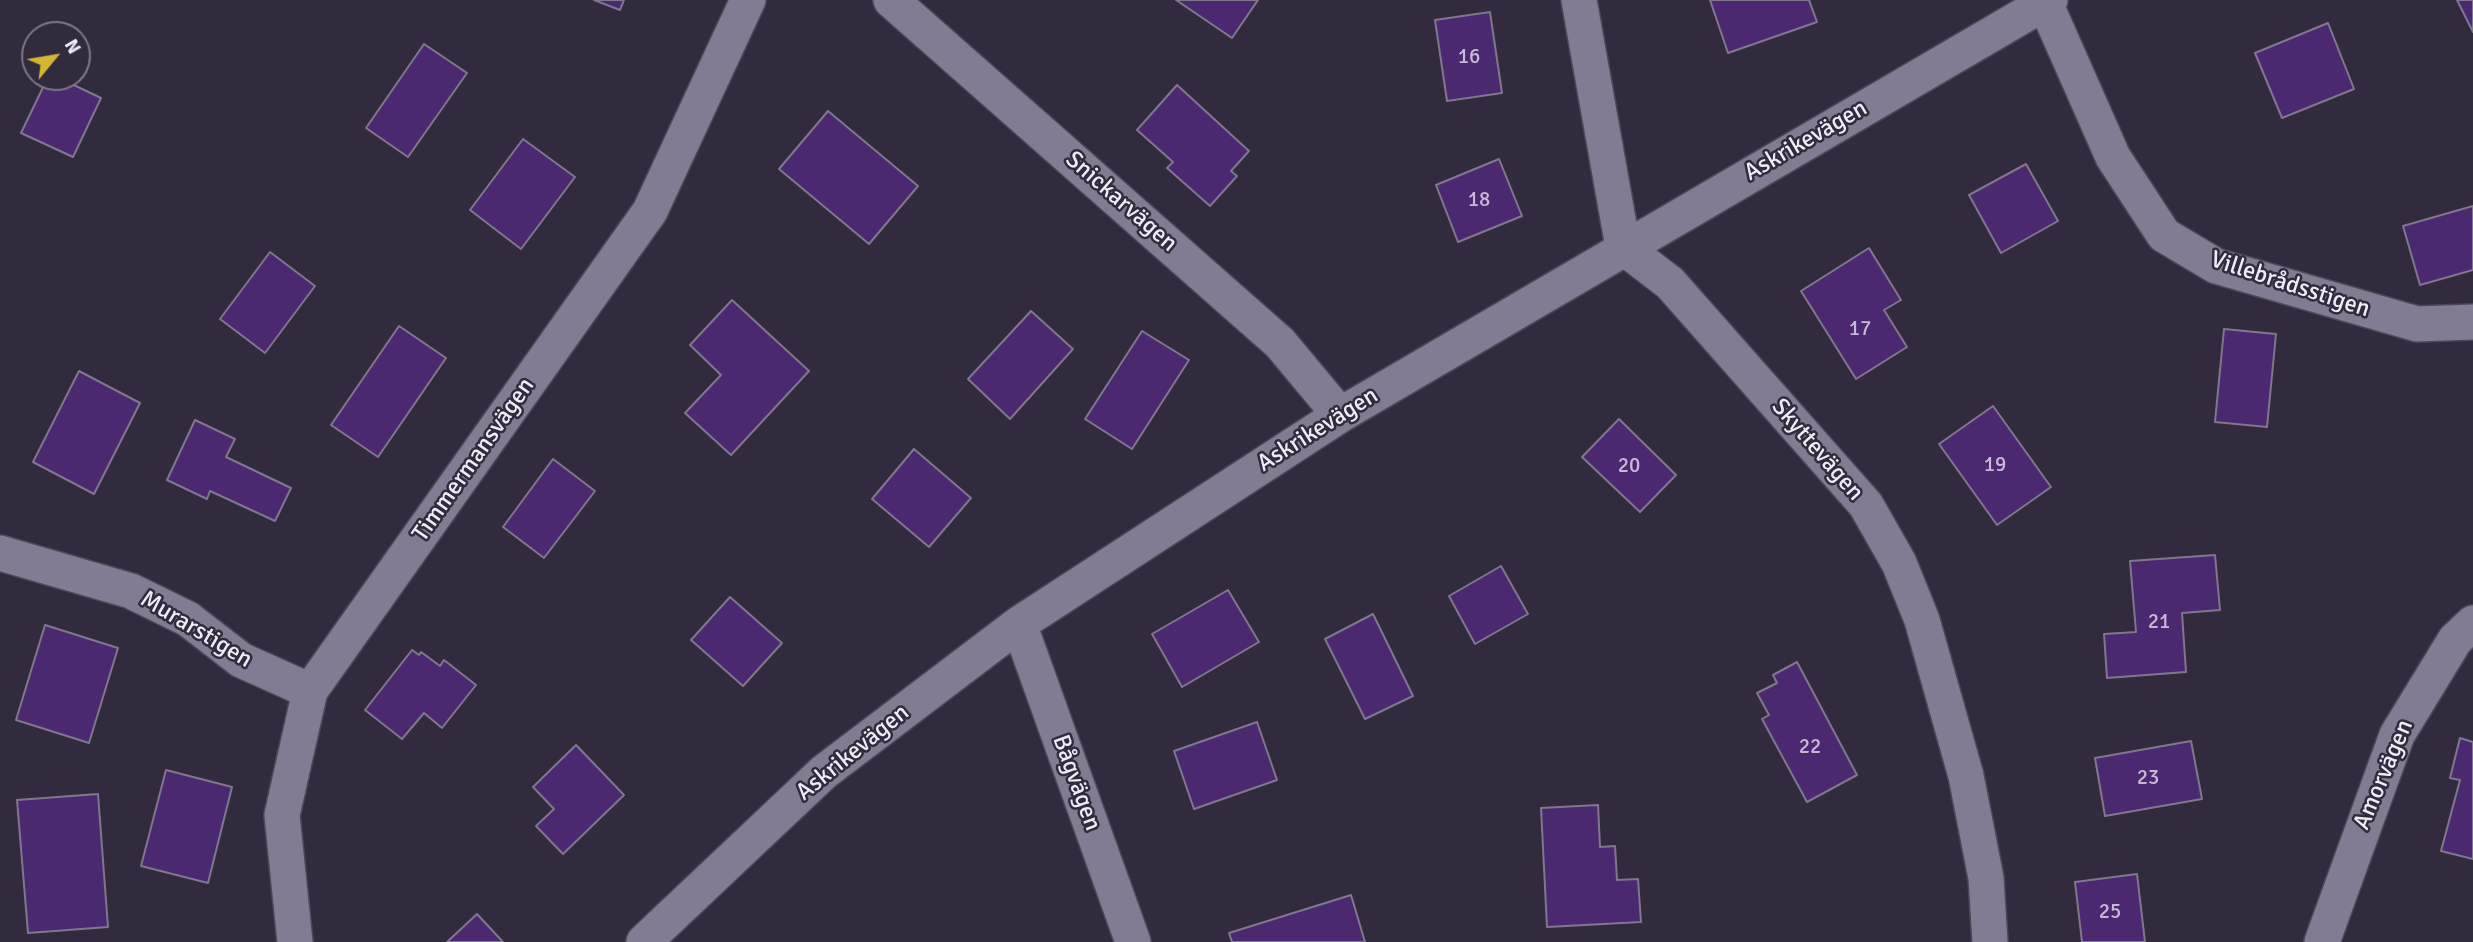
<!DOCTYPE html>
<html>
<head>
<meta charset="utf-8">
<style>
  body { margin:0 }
  #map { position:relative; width:2473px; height:942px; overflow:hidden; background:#322a3d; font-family:Signika,sans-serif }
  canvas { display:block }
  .north { position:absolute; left:21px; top:21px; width:70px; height:70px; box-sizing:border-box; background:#322a3d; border:2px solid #7e7787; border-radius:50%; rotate:60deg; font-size:19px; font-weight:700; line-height:28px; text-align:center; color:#efebf7 }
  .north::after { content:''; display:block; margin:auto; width:24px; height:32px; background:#d4b635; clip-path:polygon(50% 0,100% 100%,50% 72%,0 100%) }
</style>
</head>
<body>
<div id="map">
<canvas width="2473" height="942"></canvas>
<div class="north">N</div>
</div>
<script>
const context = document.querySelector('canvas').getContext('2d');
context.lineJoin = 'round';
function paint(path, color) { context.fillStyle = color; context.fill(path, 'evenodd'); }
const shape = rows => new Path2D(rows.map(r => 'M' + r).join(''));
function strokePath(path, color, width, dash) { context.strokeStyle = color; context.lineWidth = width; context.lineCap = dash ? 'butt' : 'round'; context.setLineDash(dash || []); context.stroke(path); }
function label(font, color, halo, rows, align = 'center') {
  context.font = font + ' Signika,sans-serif'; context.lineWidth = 5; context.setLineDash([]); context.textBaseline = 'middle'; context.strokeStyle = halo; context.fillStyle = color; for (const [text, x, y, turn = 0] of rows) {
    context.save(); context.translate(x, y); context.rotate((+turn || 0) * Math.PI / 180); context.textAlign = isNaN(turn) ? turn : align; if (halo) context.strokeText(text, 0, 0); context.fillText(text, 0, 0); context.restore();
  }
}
const building = shape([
  [594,0,624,0,620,10,594,0],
  [1176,0,1258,0,1232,38,1176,0],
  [1710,0,1809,0,1817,22,1728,53,1710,0],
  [2457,0,2473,0,2473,32,2457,0],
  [1490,12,1502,93,1447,101,1435,20,1490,12],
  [2328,23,2354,89,2282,118,2255,53,2328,23],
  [424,44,467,73,408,157,366,128,424,44],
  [48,77,57,77,101,98,73,157,21,133,48,77],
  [1177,85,1249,151,1231,171,1237,176,1210,206,1167,168,1173,162,1137,130,1177,85],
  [828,111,918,186,869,244,779,169,828,111],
  [523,139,575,177,521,249,470,210,523,139],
  [1499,159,1522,216,1458,242,1436,185,1499,159],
  [2026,164,2058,221,2001,253,1969,195,2026,164],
  [2473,206,2473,270,2420,285,2403,226,2473,206],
  [1869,248,1901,300,1884,310,1907,347,1856,379,1801,291,1869,248],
  [270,252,315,286,265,353,220,319,270,252],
  [732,300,809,371,731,455,685,413,721,375,690,345,732,300],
  [1031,311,1073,349,1010,419,968,379,1031,311],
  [399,326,446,358,378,457,331,425,399,326],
  [2224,329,2276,334,2267,427,2215,422,2224,329],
  [1142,331,1189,360,1132,449,1085,419,1142,331],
  [79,371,140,403,94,494,33,462,79,371],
  [1993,406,2051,487,1997,525,1939,444,1993,406],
  [1619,419,1676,475,1640,512,1582,457,1619,419],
  [195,420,235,439,226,457,291,488,275,521,210,491,207,499,167,480,195,420],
  [914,449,971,498,929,547,872,499,914,449],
  [553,459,595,491,544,558,503,527,553,459],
  [2215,555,2220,610,2182,613,2186,672,2107,678,2104,634,2136,632,2130,561,2215,555],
  [1501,566,1528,614,1475,644,1449,596,1501,566],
  [1228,590,1259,642,1182,687,1152,634,1228,590],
  [730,597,782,643,743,686,691,640,730,597],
  [1373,614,1413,696,1365,719,1325,639,1373,614],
  [45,625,118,648,89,743,16,720,45,625],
  [412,650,419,655,421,652,440,666,444,660,476,685,442,728,424,713,402,739,365,710,412,650],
  [1797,662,1857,775,1807,802,1762,719,1769,715,1757,693,1777,683,1773,675,1797,662],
  [1257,722,1277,780,1194,809,1174,751,1257,722],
  [2460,738,2473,742,2473,859,2441,851,2460,780,2450,778,2460,738],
  [2191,741,2202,799,2105,816,2095,758,2191,741],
  [576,745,624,795,563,854,536,826,554,809,533,787,576,745],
  [166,770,232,787,208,883,141,866,166,770],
  [98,794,108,927,28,933,17,800,98,794],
  [1598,805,1600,847,1615,846,1617,880,1638,879,1641,922,1547,927,1541,808,1598,805],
  [2137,874,2145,942,2082,942,2075,882,2137,874],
  [1351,895,1365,942,1232,942,1229,933,1351,895],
  [477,914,503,942,447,942,477,914]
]);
const street = shape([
  [891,0,1280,343,1340,415],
  [1579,0,1623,247,1670,283,1866,505,1899,563,1922,620,1966,776,1986,878,1990,942],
  [2045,3,2113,157,2164,235,2216,266,2417,324,2473,322],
  [0,553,131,591,188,619,241,660,310,691],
  [1019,624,1133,942],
  [295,942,282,815,310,691,650,211,748,0],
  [644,942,824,772,1019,624,1340,415,2050,0],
  [2322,942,2397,735,2455,640,2473,623]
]);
const numberNames = [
  ["16",1469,57],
  ["18",1479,200],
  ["17",1860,329],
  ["19",1995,465],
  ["20",1629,466],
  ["21",2159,622],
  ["22",1810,747],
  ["23",2148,778],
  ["25",2110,912]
];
const streetNames = [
  ["Askrikevägen",1806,141,-30],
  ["Snickarvägen",1121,202,41],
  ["Villebrådsstigen",2290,285,18],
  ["Askrikevägen",1318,430,-32],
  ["Skyttevägen",1817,450,49],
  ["Timmermansvägen",474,460,-55],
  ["Murarstigen",196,630,31],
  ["Askrikevägen",853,753,-39],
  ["Amorvägen",2384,775,-67],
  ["Bågvägen",1076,783,70]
];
paint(building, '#4b2971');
strokePath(building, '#7f778d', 2);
strokePath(street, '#4d4756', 38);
strokePath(street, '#837b91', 35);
label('21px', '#c6bad6', null, numberNames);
label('24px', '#efebf7', '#322a3d', streetNames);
</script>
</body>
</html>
